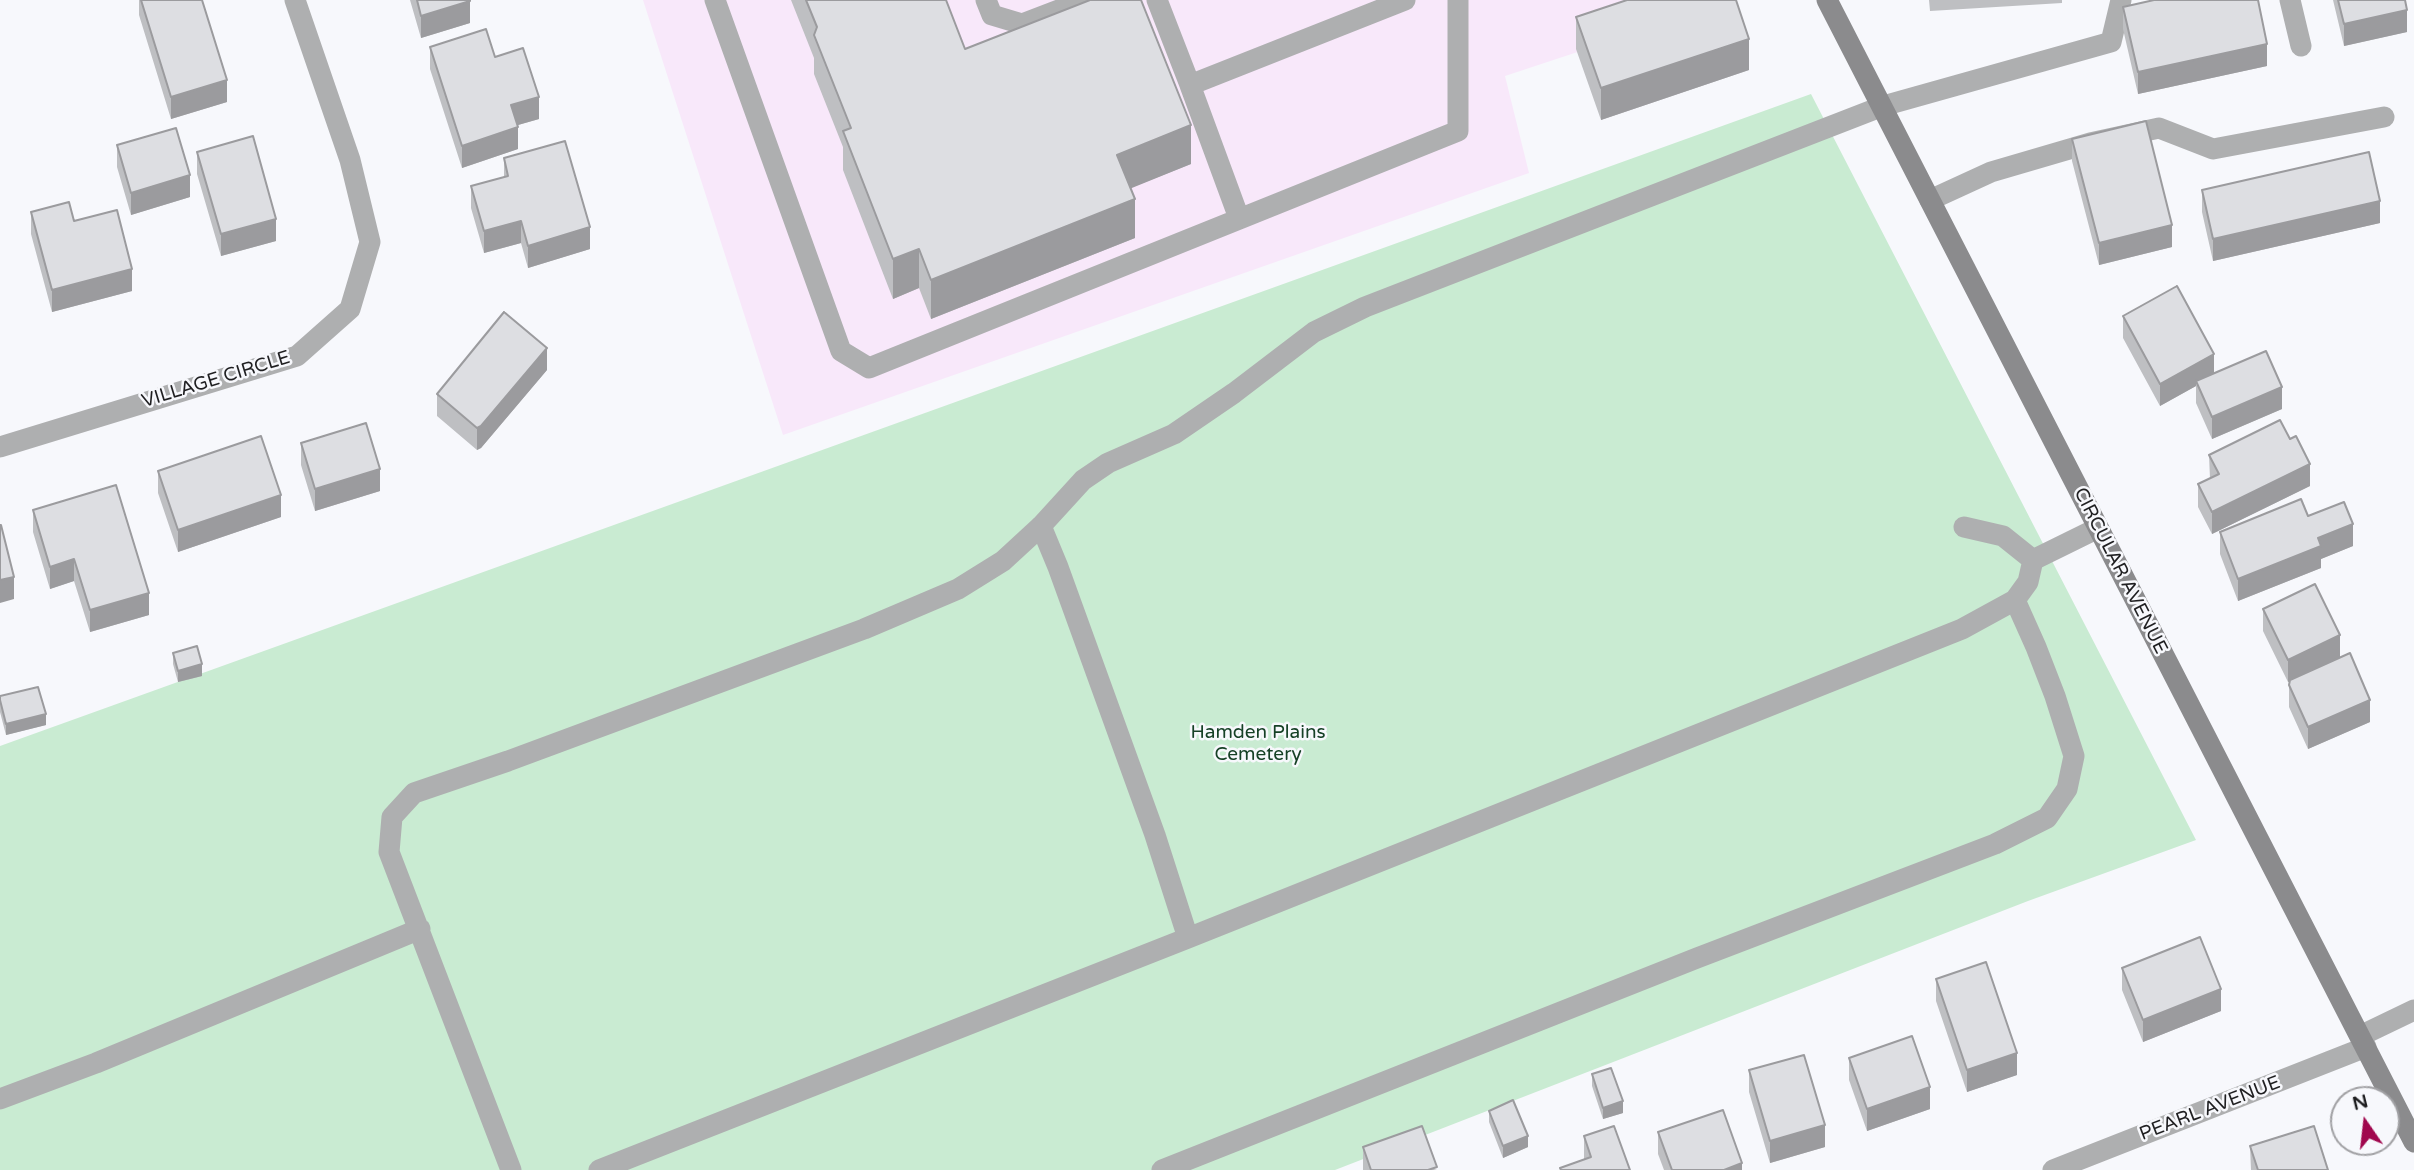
<!DOCTYPE html>
<html>
<head>
<meta charset="utf-8">
<style>
  body { margin:0 }
  #map { position:relative; width:2414px; height:1170px; overflow:hidden; background:#f7f8fc; font-family:"Varela Round",sans-serif }
  canvas { display:block }
  .north { position:absolute; left:2330px; top:1086px; width:70px; height:70px; box-sizing:border-box; background:#f7f8fc; border:2px solid #a1a1a4; border-radius:50%; rotate:346deg; font-size:19px; font-weight:700; line-height:28px; text-align:center; color:#1f1f21 }
  .north::after { content:''; display:block; margin:auto; width:24px; height:32px; background:#a0074d; clip-path:polygon(50% 0,100% 100%,50% 72%,0 100%) }
</style>
</head>
<body>
<div id="map">
<canvas width="2414" height="1170"></canvas>
<div class="north">N</div>
</div>
<script>
const context = document.querySelector('canvas').getContext('2d');
context.lineJoin = 'round';
function paint(path, color) { context.fillStyle = color; context.fill(path, 'evenodd'); }
const shape = rows => new Path2D(rows.map(r => 'M' + r).join(''));
function strokePath(path, color, width, dash) { context.strokeStyle = color; context.lineWidth = width; context.lineCap = dash ? 'butt' : 'round'; context.setLineDash(dash || []); context.stroke(path); }
function label(font, color, halo, rows, align = 'center') {
  context.font = font + ' "Varela Round",sans-serif'; context.lineWidth = 5; context.setLineDash([]); context.textBaseline = 'middle'; context.strokeStyle = halo; context.fillStyle = color; for (const [text, x, y, turn = 0] of rows) {
    context.save(); context.translate(x, y); context.rotate((+turn || 0) * Math.PI / 180); context.textAlign = isNaN(turn) ? turn : align; if (halo) context.strokeText(text, 0, 0); context.fillText(text, 0, 0); context.restore();
  }
}
const education = shape([
  [643,0,1735,0,1505,76,1529,173,783,435]
]);
const green = shape([
  [1811,94,2196,840,2028,901,1335,1170,0,1170,0,746]
]);
const lane = shape([
  [715,0,841,351,869,368,1458,131,1458,0],
  [986,0,992,15,1022,24,1085,0],
  [1157,0,1190,85,1405,0],
  [2290,0,2301,46],
  [1190,85,1239,218],
  [1930,200,1991,172,2090,143,2159,128,2213,149,2384,117],
  [1041,526,1058,567,1155,835,1188,938],
  [1964,527,2003,536,2033,560],
  [2033,560,2098,528],
  [0,1099,96,1063,420,929],
  [511,1170,389,852,392,817,414,793,508,761,864,629,958,589,1003,561,1041,526,1083,480,1108,463,1174,434,1234,393,1314,332,1365,307,1883,106,2111,42,2121,0],
  [599,1170,1188,938,1962,629,2015,600,2028,582,2033,560],
  [1162,1170,1697,958,1995,844,2047,818,2067,789,2074,756,2055,696,2036,647,2015,600]
]);
const street = shape([
  [0,447,297,356,350,309,370,242,350,160,295,0],
  [2360,1036,2414,1010],
  [2053,1170,2366,1047]
]);
const secondary = shape([
  [1827,0,2414,1142]
]);
const wall = shape([
  [139,0,202,0,227,102,171,119,139,15],
  [410,0,470,0,470,23,421,38],
  [791,0,946,0,965,49,1191,164,1130,188,1135,238,931,319,919,288,893,299,843,170,843,147,814,74,814,58],
  [1929,0,2062,0,2062,3,1930,11],
  [2333,0,2405,0,2407,32,2344,46],
  [2123,7,2267,66,2138,94,2123,29],
  [1576,17,1749,70,1601,120,1576,49],
  [430,47,495,57,539,119,518,125,518,149,462,168,430,69],
  [2072,139,2172,247,2099,265,2072,161],
  [117,145,190,197,131,215,117,167],
  [197,152,276,241,221,256,197,174],
  [504,158,590,249,528,268,521,243,484,253,471,208,471,186,504,177],
  [2202,190,2380,223,2213,261,2202,212],
  [31,212,74,221,132,291,52,312,31,234],
  [2123,316,2214,373,2282,409,2212,439,2196,403,2196,386,2160,406,2123,338],
  [547,370,481,448,477,450,437,416,437,394],
  [301,443,380,491,315,511,301,465],
  [2209,455,2310,486,2212,534,2198,507,2198,484,2210,479],
  [158,471,281,517,178,552,158,493],
  [33,510,149,615,90,632,74,581,50,589,33,532],
  [2308,516,2353,546,2321,559,2321,568,2238,601,2220,554,2220,532],
  [2263,609,2340,657,2327,664,2370,722,2308,749,2289,707,2289,682,2288,682,2263,631],
  [173,653,202,676,178,682,173,664],
  [0,696,46,725,6,735,0,712],
  [2122,968,2221,1011,2143,1042,2122,990],
  [1936,979,2017,1075,1967,1092,1936,1001],
  [1849,1058,1930,1109,1867,1131,1849,1080],
  [1749,1070,1825,1147,1770,1163,1749,1092],
  [1592,1074,1623,1113,1603,1119,1592,1086],
  [1489,1111,1528,1147,1503,1158,1489,1122],
  [1658,1132,1742,1170,1664,1170,1658,1154],
  [1584,1136,1630,1170,1560,1170,1560,1168,1584,1159],
  [2250,1146,2328,1170,2251,1170],
  [1363,1147,1437,1170,1363,1170]
]);
const shadedWall = shape([
  [470,1,470,23,421,38,421,16],
  [2407,10,2407,32,2344,46,2344,24],
  [1749,39,1749,70,1601,120,1601,88],
  [2267,44,2267,66,2138,94,2138,72],
  [227,80,227,102,171,119,171,97],
  [539,97,539,119,511,127,511,105],
  [1191,125,1191,164,1117,194,1117,155],
  [518,127,518,149,462,168,462,146],
  [190,175,190,197,131,215,131,193],
  [1135,199,1135,238,931,319,931,280],
  [2380,201,2380,223,2213,261,2213,239],
  [276,219,276,241,221,256,221,234],
  [521,221,521,243,484,253,484,231],
  [2172,225,2172,247,2099,265,2099,243],
  [590,227,590,249,528,268,528,246],
  [919,249,919,288,893,299,893,259],
  [132,269,132,291,52,312,52,290],
  [547,348,547,370,481,448,477,450,477,428],
  [2214,354,2214,376,2196,381,2196,386,2160,406,2160,384],
  [2282,387,2282,409,2212,439,2212,417],
  [2310,464,2310,486,2212,534,2212,512],
  [380,469,380,491,315,511,315,489],
  [281,495,281,517,178,552,178,530],
  [2353,524,2353,546,2321,559,2321,568,2238,601,2238,579,2318,538],
  [74,559,74,581,50,589,50,567],
  [14,577,14,599,0,603,0,580],
  [149,593,149,615,90,632,90,610],
  [2340,635,2340,657,2288,682,2288,660],
  [202,664,202,676,178,682,178,671],
  [2370,700,2370,722,2308,749,2308,727],
  [46,714,46,725,6,735,6,724],
  [2221,989,2221,1011,2143,1042,2143,1020],
  [2017,1053,2017,1075,1967,1092,1967,1070],
  [1930,1087,1930,1109,1867,1131,1867,1109],
  [1623,1101,1623,1113,1603,1119,1603,1108],
  [1825,1125,1825,1147,1770,1163,1770,1141],
  [1528,1136,1528,1147,1503,1158,1503,1146],
  [1742,1163,1742,1170,1724,1170]
]);
const building = shape([
  [141,0,202,0,227,80,171,97,141,0],
  [417,0,470,0,470,1,421,16,417,0],
  [806,0,946,0,965,49,1090,0,1141,0,1191,125,1117,155,1135,199,931,280,919,249,893,259,843,131,851,128,814,35,817,27,806,0],
  [1627,0,1736,0,1749,39,1601,88,1576,17,1627,0],
  [2154,0,2258,0,2267,44,2138,72,2123,7,2154,0],
  [2338,0,2405,0,2407,10,2344,24,2338,0],
  [486,29,495,57,523,48,539,97,511,105,518,127,462,146,430,47,486,29],
  [2146,121,2172,225,2099,243,2072,139,2146,121],
  [176,128,190,175,131,193,117,145,176,128],
  [253,136,276,219,221,234,197,152,253,136],
  [565,141,590,227,528,246,521,221,484,231,471,186,508,176,504,158,565,141],
  [2369,152,2380,201,2213,239,2202,190,2369,152],
  [69,202,74,221,117,210,132,269,52,290,31,212,69,202],
  [2177,286,2214,354,2160,384,2123,316,2177,286],
  [504,312,547,348,481,426,477,428,437,394,504,312],
  [2266,351,2282,387,2212,417,2196,381,2266,351],
  [2280,420,2290,439,2296,436,2310,464,2212,512,2198,484,2219,474,2209,455,2280,420],
  [366,423,380,469,315,489,301,443,366,423],
  [261,436,281,495,178,530,158,471,261,436],
  [116,485,149,593,90,610,74,559,50,567,33,510,116,485],
  [2301,499,2308,516,2344,502,2353,524,2318,538,2321,546,2238,579,2220,532,2301,499],
  [0,525,1,525,14,577,0,580,0,525],
  [2315,584,2340,635,2288,660,2263,609,2315,584],
  [197,646,202,664,178,671,173,653,197,646],
  [2350,653,2370,700,2308,727,2289,685,2290,680,2350,653],
  [38,687,46,714,6,724,0,700,0,696,38,687],
  [2200,937,2221,989,2143,1020,2122,968,2200,937],
  [1986,962,2017,1053,1967,1070,1936,979,1986,962],
  [1912,1036,1930,1087,1867,1109,1849,1058,1912,1036],
  [1804,1055,1825,1125,1770,1141,1749,1070,1804,1055],
  [1611,1068,1623,1101,1603,1108,1592,1074,1611,1068],
  [1513,1100,1528,1136,1503,1146,1489,1111,1513,1100],
  [1723,1110,1742,1163,1724,1170,1672,1170,1658,1132,1723,1110],
  [1422,1126,1437,1167,1428,1170,1371,1170,1363,1147,1422,1126],
  [1614,1126,1630,1170,1561,1170,1560,1168,1591,1157,1584,1136,1614,1126],
  [2314,1126,2328,1170,2258,1170,2250,1146,2314,1126]
]);
const streetNames = [
  ["VILLAGE CIRCLE",216,380,-17],
  ["CIRCULAR AVENUE",2120,571,63],
  ["PEARL AVENUE",2210,1109,-21]
];
const parkNames = [
  ["Hamden Plains",1258,733],
  ["Cemetery",1258,755]
];
paint(education, '#f8e8fa');
paint(green, '#c9ebd2');
strokePath(lane, '#aeafb0', 21);
strokePath(street, '#aeafb0', 21);
strokePath(secondary, '#8b8b8d', 21);
paint(wall, '#bebfc2');
paint(shadedWall, '#9b9b9e');
paint(building, '#dddee2');
strokePath(building, '#9b9b9e', 2);
label('19px', '#1f1f21', '#f7f8fc', streetNames);
label('19px', '#164126', '#f7f8fc', parkNames);
</script>
</body>
</html>
